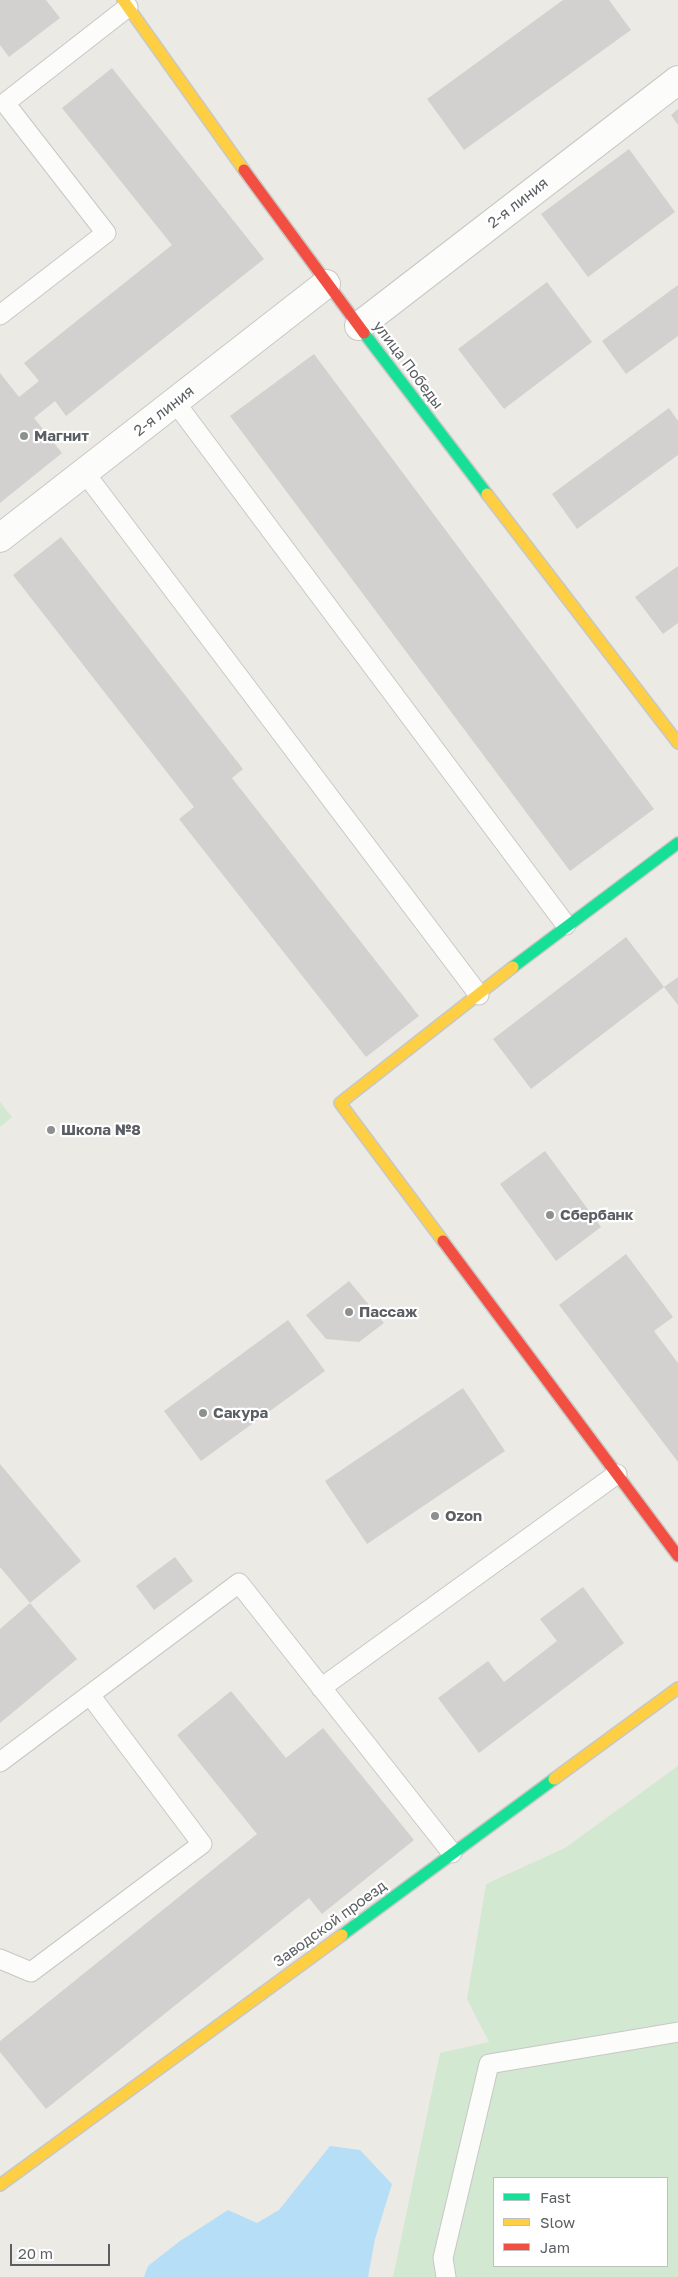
<!DOCTYPE html>
<html>
<head>
<meta charset="utf-8">
<style>
  body { margin:0 }
  #map { position:relative; width:678px; height:2277px; overflow:hidden; background:#ebeae5; font-family:"Golos Text",sans-serif }
  canvas { display:block }
  .legend { position:absolute; left:493px; top:2177px; width:175px; height:90px; box-sizing:border-box; background:#fff; border:1px solid #bdbfc1; margin:0; padding:6px 9px; list-style:none; font-size:15px; color:#5b5f63 }
  .legend li { display:flex; align-items:center; gap:10px; height:25px }
  .legend b { width:25px; border:1px solid #bdbfc1 }
  .scale { position:absolute; left:10px; top:2244px; width:100px; height:22px; box-sizing:border-box; border:2px solid #5b5f63; border-top:0; padding-left:6px; font-size:15px; line-height:18px; white-space:nowrap; color:#5b5f63; -webkit-text-stroke:4px #fff; paint-order:stroke }
</style>
</head>
<body>
<div id="map">
<canvas width="678" height="2277"></canvas>
<ul class="legend">
<li><b style="height:6px;background:#16e098"></b>Fast</li>
<li><b style="height:6px;background:#ffcf43"></b>Slow</li>
<li><b style="height:6px;background:#f24e42"></b>Jam</li>
</ul>
<div class="scale">20 m</div>
</div>
<script>
const context = document.querySelector('canvas').getContext('2d');
context.lineJoin = 'round';
function paint(path, color) { context.fillStyle = color; context.fill(path, 'evenodd'); }
const shape = rows => new Path2D(rows.map(r => 'M' + r).join(''));
function strokePath(path, color, width, dash) { context.strokeStyle = color; context.lineWidth = width; context.lineCap = dash ? 'butt' : 'round'; context.setLineDash(dash || []); context.stroke(path); }
function label(font, color, halo, rows, align = 'center') {
  context.font = font + ' "Golos Text",sans-serif'; context.lineWidth = 4.5; context.setLineDash([]); context.textBaseline = 'middle'; context.strokeStyle = halo; context.fillStyle = color; for (const [text, x, y, turn = 0] of rows) {
    context.save(); context.translate(x, y); context.rotate((+turn || 0) * Math.PI / 180); context.textAlign = isNaN(turn) ? turn : align; if (halo) context.strokeText(text, 0, 0); context.fillText(text, 0, 0); context.restore();
  }
}
const green = shape([
  [0,1102,12,1117,0,1127],
  [678,1766,678,2277,393,2277,440,2053,489,2042,467,1999,486,1884,565,1848],
  [494,2178,667,2178,667,2266,494,2266]
]);
const water = shape([
  [330,2146,360,2150,392,2184,375,2239,368,2277,144,2277,148,2266,180,2241,228,2210,257,2223,279,2210]
]);
const building = shape([
  [0,0,46,0,60,18,9,57,0,45],
  [563,0,609,0,631,30,464,150,427,99],
  [112,68,264,259,66,416,55,401,34,418,62,453,0,503,0,373,19,397,39,381,24,363,172,245,62,108],
  [678,109,678,125,671,115],
  [629,149,675,212,588,277,541,214],
  [547,282,592,342,504,409,458,349],
  [678,285,678,336,626,374,602,341],
  [314,354,654,809,570,871,230,416],
  [669,408,678,421,678,455,577,529,552,494],
  [61,537,243,769,232,778,419,1016,366,1057,179,819,194,807,13,575],
  [678,566,678,623,663,634,635,597],
  [626,937,664,987,531,1089,493,1039],
  [678,977,678,1005,664,987],
  [545,1151,601,1227,556,1261,500,1184],
  [626,1254,673,1317,654,1331,678,1363,678,1462,559,1305],
  [349,1281,384,1323,359,1342,326,1339,306,1315],
  [288,1320,325,1371,201,1461,164,1411],
  [463,1388,505,1451,367,1544,325,1481],
  [0,1464,81,1561,30,1603,0,1567],
  [175,1557,193,1581,154,1610,136,1586],
  [583,1587,624,1643,479,1753,438,1698,488,1661,504,1682,557,1641,540,1619],
  [30,1603,77,1659,0,1723,0,1629],
  [231,1691,286,1758,323,1728,414,1840,322,1914,309,1898,46,2109,0,2052,0,2041,257,1834,177,1735]
]);
const lane = shape([
  [0,315,106,233,5,103,128,7],
  [175,402,566,925],
  [85,473,479,995],
  [321,1688,617,1474],
  [0,1762,239,1583,452,1853],
  [0,1959,31,1972,202,1844,90,1695],
  [446,2277,443,2258,489,2064,678,2032]
]);
const street = shape([
  [359,326,678,80],
  [0,538,326,284]
]);
const fast = shape([
  [364,333,487,494],
  [513,967,678,843],
  [342,1935,554,1779]
]);
const slow = shape([
  [123,0,244,170],
  [487,494,678,743],
  [443,1241,340,1103,513,967],
  [554,1779,678,1688],
  [0,2185,342,1935]
]);
const jam = shape([
  [244,170,364,333],
  [443,1241,678,1556]
]);
const markers = [
  [24,436,5,"#8d9090"],
  [51,1130,5,"#8d9090"],
  [550,1215,5,"#8d9090"],
  [349,1312,5,"#8d9090"],
  [203,1413,5,"#8d9090"],
  [435,1516,5,"#8d9090"]
];
const streetNames = [
  ["2-я линия",518,203,-38],
  ["улица Победы",408,365,53],
  ["2-я линия",164,411,-38],
  ["Заводской проезд",330,1924,-36]
];
const poiNames = [
  ["Магнит",34,436],
  ["Школа №8",61,1130],
  ["Сбербанк",560,1215],
  ["Пассаж",359,1312],
  ["Сакура",213,1413],
  ["Ozon",445,1516]
];
paint(green, '#d3e8d0');
paint(water, '#b7def7');
paint(building, '#d2d1cf');
strokePath(lane, '#c7c7c6', 21);
strokePath(street, '#c7c7c6', 30);
strokePath(fast, '#c7c7c5', 14);
strokePath(slow, '#c7c7c5', 14);
strokePath(jam, '#c7c7c5', 14);
strokePath(lane, '#fcfcfb', 19);
strokePath(street, '#fcfcfb', 28);
strokePath(fast, '#16e098', 11);
strokePath(slow, '#ffcf43', 11);
strokePath(jam, '#f24e42', 11);
for (const [x, y, r, color] of markers) { const dot = new Path2D(); dot.arc(x, y, r, 0, 2 * Math.PI); context.fillStyle = color; context.fill(dot); strokePath(dot, '#fff', 2); }
label('15px', '#5b5f63', '#fff', streetNames);
label('bold 15px', '#5b5f63', '#fff', poiNames, 'left');
</script>
</body>
</html>
